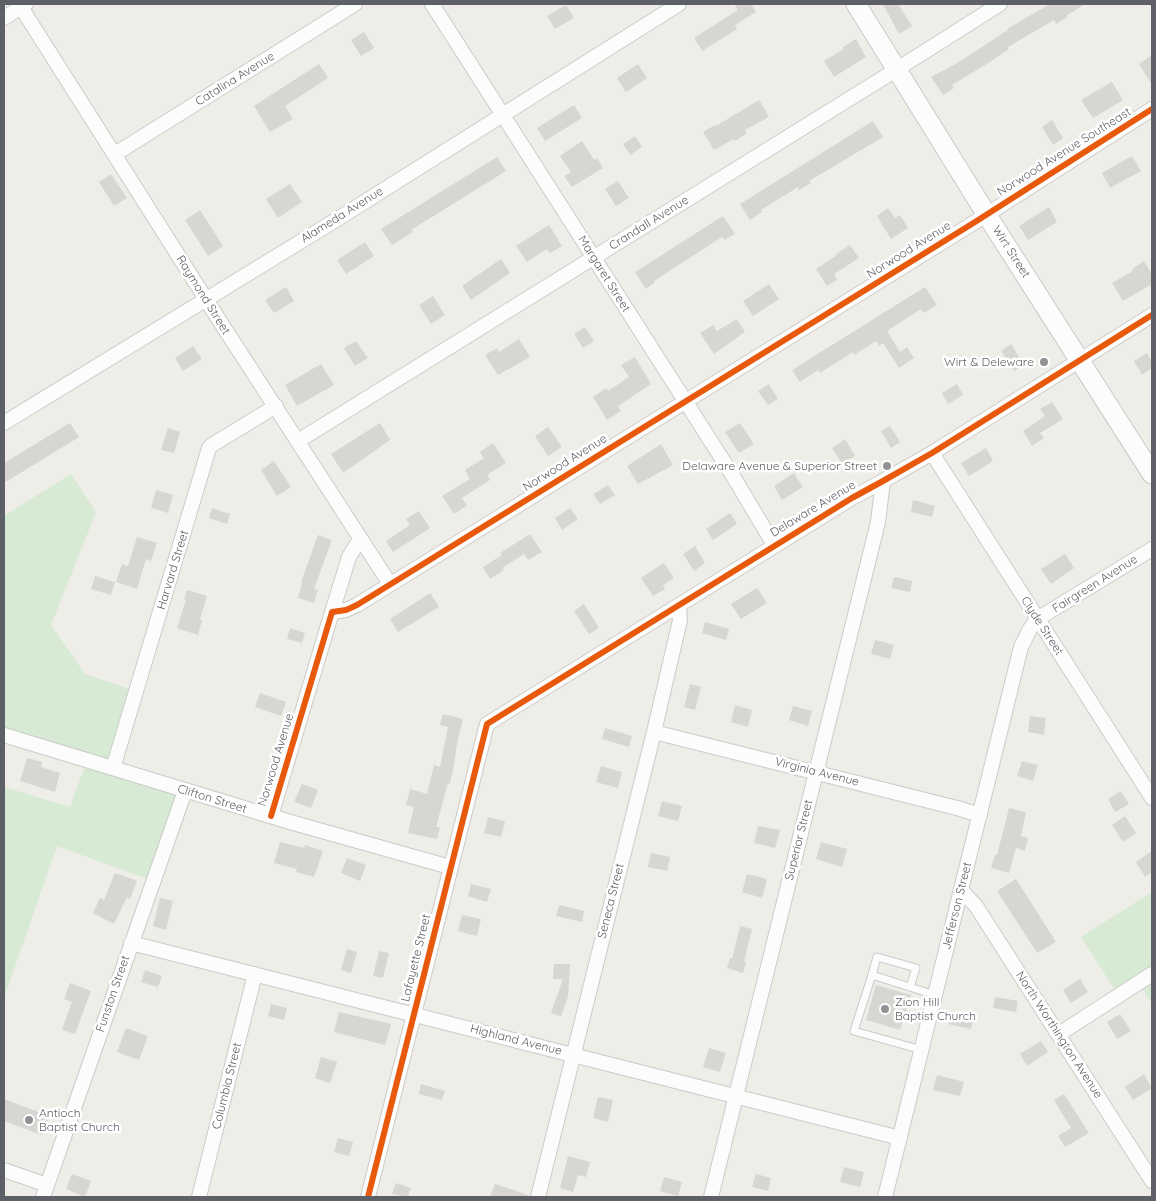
<!DOCTYPE html>
<html>
<head>
<meta charset="utf-8">
<style>
  body { margin:0 }
  #map { position:relative; width:1156px; height:1201px; overflow:hidden; background:#eeede8; font-family:Quicksand,sans-serif }
  canvas { display:block }
  .frame { position:absolute; inset:0; border:5px solid #5d6167; pointer-events:none }
</style>
</head>
<body>
<div id="map">
<canvas width="1156" height="1201"></canvas>
<div class="frame"></div>
</div>
<script>
const context = document.querySelector('canvas').getContext('2d');
context.lineJoin = 'round';
function paint(path, color) { context.fillStyle = color; context.fill(path, 'evenodd'); }
const shape = rows => new Path2D(rows.map(r => 'M' + r).join(''));
function strokePath(path, color, width, dash) { context.strokeStyle = color; context.lineWidth = width; context.lineCap = dash ? 'butt' : 'round'; context.setLineDash(dash || []); context.stroke(path); }
function label(font, color, halo, rows, align = 'center') {
  context.font = font + ' Quicksand,sans-serif'; context.lineWidth = 5; context.setLineDash([]); context.textBaseline = 'middle'; context.strokeStyle = halo; context.fillStyle = color; for (const [text, x, y, turn = 0] of rows) {
    context.save(); context.translate(x, y); context.rotate((+turn || 0) * Math.PI / 180); context.textAlign = isNaN(turn) ? turn : align; if (halo) context.strokeText(text, 0, 0); context.fillText(text, 0, 0); context.restore();
  }
}
const green = shape([
  [71,474,96,512,51,625,85,674,136,691,113,768,185,791,153,881,57,846,4,998,4,787,70,807,87,761,4,735,4,516],
  [1152,892,1152,1004,1139,983,1119,996,1081,937]
]);
const building = shape([
  [734,4,751,4,756,12,735,25,737,29,702,51,694,38,738,10],
  [883,4,898,4,912,26,899,34],
  [1050,4,1085,4,1066,16,1068,17,1056,24,1054,20,1008,47,1009,49,990,62,952,85,954,88,943,95,931,77,959,62,1008,30,1007,29],
  [566,5,574,18,555,29,547,16],
  [364,32,374,48,361,56,351,40],
  [856,39,866,57,834,77,824,61,844,49,843,47],
  [1152,55,1152,85,1139,64],
  [319,64,328,78,285,106,293,119,270,132,254,106],
  [638,64,647,78,626,92,617,78],
  [1112,82,1123,100,1093,118,1081,100],
  [759,100,769,117,745,130,747,133,735,141,734,139,714,150,703,132,715,125,716,126],
  [574,105,582,118,545,141,537,128],
  [1052,120,1063,138,1053,145,1042,127],
  [873,121,883,137,809,181,811,183,799,190,798,187,761,210,762,212,750,220,740,204],
  [635,136,642,147,630,155,623,144],
  [582,141,594,160,597,158,603,168,572,187,564,176,571,172,560,156],
  [1132,156,1141,171,1110,188,1102,173],
  [497,157,506,171,411,230,413,232,392,245,381,229],
  [111,174,127,198,114,206,99,182],
  [618,181,629,198,616,206,605,189],
  [290,184,302,202,278,218,266,199],
  [1049,207,1057,222,1028,240,1019,226],
  [888,208,895,218,900,215,908,228,891,239,877,216],
  [200,210,223,246,208,256,185,220],
  [723,216,735,234,725,240,722,237,654,281,655,282,646,289,635,272],
  [549,225,562,246,550,253,547,249,527,262,516,246],
  [365,242,374,256,346,274,337,260],
  [850,245,859,258,834,274,837,280,827,286,816,269,837,255,836,254],
  [501,259,510,273,471,300,462,286],
  [1144,261,1152,274,1152,284,1123,301,1112,283,1133,271,1132,269],
  [769,284,779,299,753,316,743,301],
  [286,287,294,301,274,313,265,300],
  [925,287,937,305,924,313,921,309,887,331,900,352,907,347,914,358,899,368,883,343,879,346,876,341,854,355,853,352,820,373,818,370,800,382,792,370],
  [433,296,445,315,431,324,419,305],
  [737,319,745,332,714,354,700,333,713,325,717,331],
  [585,327,594,341,583,348,574,334],
  [519,339,530,357,498,375,485,355,497,348,499,352],
  [356,341,368,358,355,366,344,348],
  [1011,344,1024,365,1014,371,1001,351],
  [193,346,202,359,183,371,175,358],
  [1147,353,1152,363,1152,368,1142,375,1134,361],
  [635,357,651,384,618,406,621,411,607,420,593,397,606,388,608,391,629,377,621,365],
  [321,364,334,385,297,406,285,385],
  [769,384,778,399,768,405,758,391],
  [957,384,963,395,948,404,942,393],
  [1052,402,1063,419,1040,433,1044,438,1032,446,1023,431,1045,416,1040,409],
  [70,423,79,437,4,483,4,463],
  [380,423,390,440,343,473,331,454],
  [740,423,754,444,739,453,725,432],
  [890,426,900,442,891,448,881,431],
  [548,427,562,447,548,456,535,436],
  [168,428,180,432,174,453,161,450],
  [845,439,855,456,842,464,832,448],
  [493,443,506,463,487,475,490,480,462,498,467,506,454,514,442,496,470,479,465,470,484,458,480,452],
  [661,444,673,465,638,484,627,466],
  [986,448,993,461,969,476,961,463],
  [274,461,291,487,277,496,261,470],
  [794,473,803,487,782,500,774,486],
  [608,485,615,495,600,504,593,494],
  [156,490,173,495,168,513,151,508],
  [913,500,935,506,932,517,911,512],
  [212,508,230,514,227,524,209,518],
  [570,508,578,519,562,530,555,518],
  [419,511,430,528,393,552,386,541,410,525,406,519],
  [730,513,737,524,713,540,706,529],
  [530,534,542,552,528,560,524,554,502,568,504,570,490,579,483,567,502,555,500,553],
  [318,535,332,540,314,589,318,590,314,603,298,598,302,583,301,582],
  [137,537,157,543,151,561,146,559,137,589,116,582,122,564,128,566],
  [695,546,705,563,694,571,683,554],
  [1065,554,1074,568,1051,584,1041,569],
  [664,563,674,578,663,585,665,589,653,596,641,578],
  [95,576,115,582,111,595,91,589],
  [894,577,912,581,910,592,891,588],
  [757,588,767,603,741,619,731,604],
  [187,590,207,596,200,619,202,620,198,635,177,628,186,600,184,599],
  [430,593,439,607,398,632,390,619],
  [584,604,599,628,589,634,574,611],
  [705,622,729,629,726,640,702,633],
  [290,628,305,633,302,643,287,639],
  [875,640,894,645,890,659,871,654],
  [690,684,701,687,695,710,684,707],
  [260,693,286,702,281,716,255,707],
  [735,705,752,710,748,727,731,722],
  [793,706,812,711,808,726,789,720],
  [443,714,463,719,458,738,453,770,450,784,448,783,436,827,440,827,437,839,408,833,414,807,406,805,410,789,427,794,434,765,440,767,448,727,440,725],
  [1030,716,1046,718,1044,735,1028,732],
  [605,728,632,736,629,747,602,739],
  [27,758,42,762,41,767,60,773,55,792,20,781],
  [1022,761,1038,765,1033,781,1017,776],
  [601,766,622,772,618,788,596,782],
  [302,784,318,790,311,808,294,802],
  [1121,791,1129,804,1115,812,1108,799],
  [662,801,682,806,678,821,658,816],
  [1009,808,1026,812,1021,836,1028,838,1025,851,1016,848,1009,873,991,868,995,855,997,855],
  [1125,816,1136,833,1123,842,1112,825],
  [488,817,505,821,501,837,484,833],
  [758,826,780,830,775,848,754,843],
  [280,842,304,848,305,845,323,851,314,877,296,872,297,869,274,863],
  [821,842,847,849,842,867,816,859],
  [1152,851,1152,872,1145,877,1136,862],
  [651,853,670,857,667,871,648,867],
  [347,858,366,865,360,881,341,873],
  [115,873,137,881,130,899,127,897,114,924,93,913,100,898,104,900],
  [747,874,767,879,762,898,742,892],
  [1016,879,1056,942,1037,953,997,891],
  [471,884,491,889,487,902,468,896],
  [160,898,173,901,166,930,153,926],
  [559,905,584,911,582,922,556,916],
  [462,915,481,919,477,936,458,931],
  [740,926,752,929,744,962,746,963,743,973,727,968,730,958,732,959],
  [347,949,357,952,351,973,341,970],
  [379,951,389,953,383,978,373,976],
  [554,964,570,964,568,997,561,1016,551,1013,563,979,553,979],
  [145,970,162,976,158,987,141,982],
  [1080,979,1088,992,1071,1003,1063,990],
  [70,983,91,991,75,1034,62,1030,72,1002,64,999],
  [876,985,911,995,900,1030,866,1020],
  [995,997,1018,1001,1016,1012,993,1008],
  [271,1004,287,1008,284,1020,268,1016],
  [951,1011,974,1016,971,1029,948,1024],
  [339,1012,391,1024,385,1045,334,1032],
  [1120,1014,1131,1031,1117,1039,1107,1022],
  [126,1028,148,1036,139,1060,117,1052],
  [1041,1041,1048,1052,1027,1066,1020,1054],
  [709,1048,726,1053,720,1072,703,1067],
  [321,1057,337,1062,330,1083,315,1078],
  [1144,1074,1152,1088,1133,1100,1125,1087],
  [937,1075,964,1082,960,1096,933,1090],
  [421,1084,445,1091,442,1100,419,1094],
  [1064,1094,1089,1133,1065,1147,1058,1136,1071,1128,1054,1100],
  [598,1097,613,1100,608,1122,593,1118],
  [4,1099,49,1116,42,1135,4,1121],
  [338,1138,353,1142,349,1156,334,1152],
  [568,1156,590,1162,586,1177,578,1175,573,1192,560,1188],
  [844,1167,864,1172,860,1187,840,1182],
  [72,1174,91,1181,85,1197,66,1189],
  [756,1174,771,1178,768,1191,752,1187],
  [664,1177,682,1182,678,1196,660,1191],
  [396,1183,411,1188,408,1197,392,1194],
  [495,1184,528,1195,528,1197,490,1197]
]);
const lane = shape([
  [872,975,877,957,916,968,910,987],
  [922,1050,854,1031,872,975,935,995]
]);
const street = shape([
  [19,4,221,323,390,584],
  [432,4,733,476,774,545],
  [4,18,26,4],
  [115,154,355,4],
  [4,423,331,223,679,4],
  [298,441,883,78,1000,4],
  [932,453,1152,798],
  [332,612,349,557,360,539],
  [654,732,957,808,980,815],
  [4,735,290,822,450,867],
  [113,768,209,448,212,445,276,406],
  [271,816,332,612,346,610,357,605,975,222,1152,109],
  [962,891,976,906,1152,1181],
  [131,943,900,1138],
  [1059,1034,1152,974],
  [4,1170,47,1185],
  [43,1197,185,791],
  [199,1197,255,974],
  [368,1197,487,724,852,498,883,481,932,453,1152,315],
  [538,1197,654,732,680,620,679,605],
  [711,1197,878,522,883,481],
  [885,1197,1021,647,1030,629,1037,619,1152,549]
]);
const secondary = shape([
  [856,4,990,220,1152,474]
]);
const cycleway = shape([
  [271,816,332,612,346,610,357,605,975,222,1152,109],
  [368,1197,487,724,852,498,883,481,932,453,1152,315]
]);
const markers = [
  [1044,362,5,"#909294"],
  [887,466,5,"#909294"],
  [885,1009,5,"#909294"],
  [29,1120,5,"#909294"]
];
const streetNames = [
  ["Catalina Avenue",235,79,-32],
  ["Norwood Avenue Southeast",1064,152,-32],
  ["Alameda Avenue",342,215,-32],
  ["Crandall Avenue",649,223,-32],
  ["Norwood Avenue",909,250,-32],
  ["Wirt Street",1011,252,57],
  ["Margaret Street",604,274,58],
  ["Raymond Street",203,295,58],
  ["Norwood Avenue",565,463,-32],
  ["Delaware Avenue",813,509,-31],
  ["Harvard Street",173,570,-73],
  ["Fairgreen Avenue",1095,584,-32],
  ["Clyde Street",1042,626,57],
  ["Norwood Avenue",276,760,-73],
  ["Virginia Avenue",817,772,14],
  ["Clifton Street",212,799,17],
  ["Superior Street",799,840,-76],
  ["Seneca Street",611,901,-76],
  ["Jefferson Street",957,906,-76],
  ["Lafayette Street",416,958,-76],
  ["Funston Street",113,994,-71],
  ["North Worthington Avenue",1059,1035,57],
  ["Highland Avenue",516,1040,14],
  ["Columbia Street",227,1086,-76]
];
const poiNames = [
  ["Wirt & Deleware",1034,362],
  ["Delaware Avenue & Superior Street",877,466],
  ["Zion Hill",895,1002,"left"],
  ["Baptist Church",895,1016,"left"],
  ["Antioch",39,1113,"left"],
  ["Baptist Church",39,1127,"left"]
];
paint(green, '#d6ead4');
paint(building, '#d7d6d3');
strokePath(lane, '#cbcbca', 9);
strokePath(street, '#cbcbca', 16);
strokePath(secondary, '#c9cac9', 21);
strokePath(lane, '#fcfcfc', 7);
strokePath(street, '#fcfcfc', 14);
strokePath(secondary, '#fcfcfc', 19);
strokePath(cycleway, '#e8590c', 6);
for (const [x, y, r, color] of markers) { const dot = new Path2D(); dot.arc(x, y, r, 0, 2 * Math.PI); context.fillStyle = color; context.fill(dot); strokePath(dot, '#fff', 2); }
label('12px', '#5d6167', '#fff', streetNames);
label('12px', '#5d6167', '#fff', poiNames, 'right');
</script>
</body>
</html>
